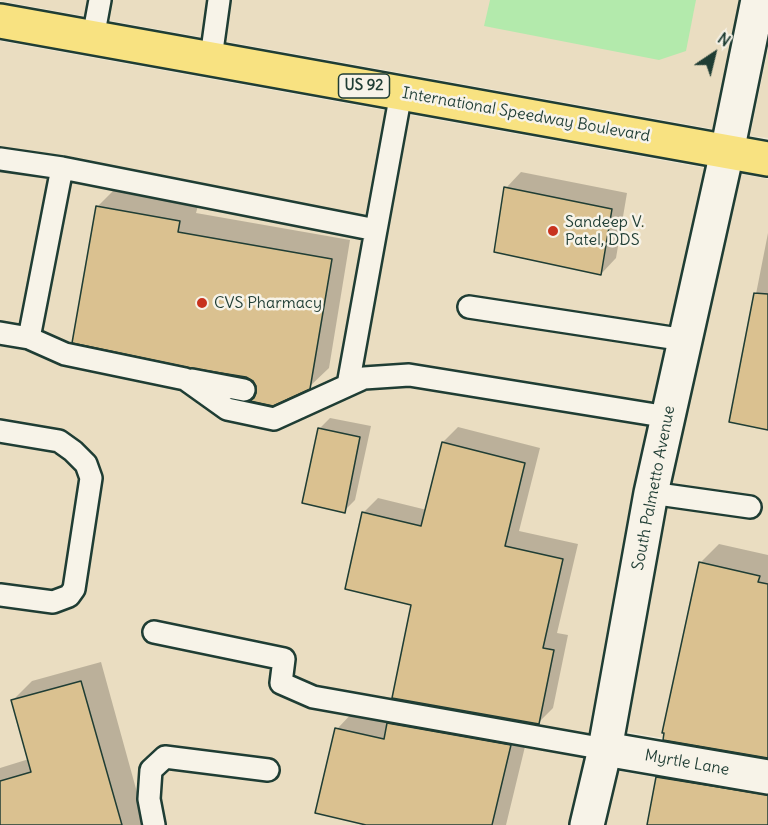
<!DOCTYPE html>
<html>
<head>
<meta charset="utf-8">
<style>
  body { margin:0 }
  #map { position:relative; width:768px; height:825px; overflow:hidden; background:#f1e9d6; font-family:Delius,sans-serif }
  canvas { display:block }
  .north { position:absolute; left:684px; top:24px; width:60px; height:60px; -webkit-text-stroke:4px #f7f3e8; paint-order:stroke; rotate:35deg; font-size:16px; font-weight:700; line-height:24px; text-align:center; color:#1f3d34 }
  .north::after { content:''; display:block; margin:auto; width:21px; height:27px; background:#1f3d34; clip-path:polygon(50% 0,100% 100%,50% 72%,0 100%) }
</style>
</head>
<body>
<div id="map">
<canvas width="768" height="825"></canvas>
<div class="north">N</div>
</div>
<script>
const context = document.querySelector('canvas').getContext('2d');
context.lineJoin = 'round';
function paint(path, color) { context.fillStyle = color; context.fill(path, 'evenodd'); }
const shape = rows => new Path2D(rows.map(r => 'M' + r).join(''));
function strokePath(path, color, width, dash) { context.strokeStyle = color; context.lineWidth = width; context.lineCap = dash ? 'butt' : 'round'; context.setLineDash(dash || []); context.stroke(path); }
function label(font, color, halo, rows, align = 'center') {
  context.font = font + ' Delius,sans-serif'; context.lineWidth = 5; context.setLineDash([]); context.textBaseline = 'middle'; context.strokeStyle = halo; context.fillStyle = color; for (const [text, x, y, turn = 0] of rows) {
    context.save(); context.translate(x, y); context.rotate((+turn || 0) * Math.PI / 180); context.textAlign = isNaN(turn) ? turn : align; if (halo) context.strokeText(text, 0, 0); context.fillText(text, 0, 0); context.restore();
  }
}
const built = shape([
  [0,0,740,0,713,129,0,1],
  [0,41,705,168,636,472,587,747,568,825,0,825],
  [768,48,768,138,750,136],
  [741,174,768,179,768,756,627,732,669,494],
  [618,771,768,797,768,825,605,825]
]);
const green = shape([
  [490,0,696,0,686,51,659,60,484,26]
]);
const shadow = shape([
  [521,172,627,193,616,258,601,274,506,188],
  [116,188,199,202,196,213,350,240,329,368,309,387,256,397,258,386,97,207],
  [768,233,768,429,731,421],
  [330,418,371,426,355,500,344,511,319,429],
  [458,427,540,448,519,531,578,544,557,633,568,635,553,708,538,723,413,603,363,513,378,498,427,510,443,442],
  [719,544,768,555,768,757,700,563],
  [101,662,146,825,0,825,0,768,29,759,12,701,32,681],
  [356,709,530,726,506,825,372,825,337,729],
  [677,758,768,774,768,825,649,825,657,777]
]);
const building = shape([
  [504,187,612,209,601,275,494,252,504,187],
  [96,206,180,221,178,232,332,259,310,389,273,406,250,401,254,398,256,393,256,386,253,381,246,377,190,368,72,343,96,206],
  [754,293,768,294,768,430,729,422,754,293],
  [318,428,360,437,345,513,302,503,318,428],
  [442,442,525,463,505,546,563,559,543,648,554,650,539,724,392,698,411,605,345,589,362,512,421,526,442,442],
  [699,562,760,576,758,582,768,584,768,758,663,740,664,733,662,733,699,562],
  [81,681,122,825,0,825,0,781,31,772,11,700,81,681],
  [387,723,511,745,492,825,366,825,315,813,335,728,384,739,387,723],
  [656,777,768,795,768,825,647,825,656,777]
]);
const service = shape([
  [93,38,100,0],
  [211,58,219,0],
  [0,159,62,168,376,230,401,93],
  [469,307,685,340],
  [0,333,29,338,62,168],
  [29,338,65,354,185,379,227,409,274,419,364,378,409,375,668,417],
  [192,380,244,390],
  [348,385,376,230],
  [0,431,59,441,73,451,86,464,91,478,74,589,69,596,53,602,0,595],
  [651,493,750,507],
  [154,632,284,659,281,683,313,697,605,749],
  [154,825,149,799,151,770,165,757,268,770]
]);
const minor = shape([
  [605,749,768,777]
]);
const tertiary = shape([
  [587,825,605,749,651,493,727,152,758,0]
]);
const primary = shape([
  [0,21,768,159]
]);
const markers = [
  [553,231,6,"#c8321e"],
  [202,303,6,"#c8321e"]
];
const shields = [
  [364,86,51]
];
const shieldNames = [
  ["US 92",364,86]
];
const streetNames = [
  ["International Speedway Boulevard",526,115,10],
  ["South Palmetto Avenue",654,488,-79],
  ["Myrtle Lane",687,763,10]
];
const poiNames = [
  ["Sandeep V.",565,222],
  ["Patel, DDS",565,240],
  ["CVS Pharmacy",214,303]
];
paint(built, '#eaddc1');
paint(green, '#b3eaac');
paint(shadow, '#0003');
paint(building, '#dac190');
strokePath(building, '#1f3d34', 1.5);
strokePath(service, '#1f3d34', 26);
strokePath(minor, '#1f3d34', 38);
strokePath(tertiary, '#1f3d34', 38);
strokePath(primary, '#1f3d34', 38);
strokePath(service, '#f7f3e8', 21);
strokePath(minor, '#f7f3e8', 33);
strokePath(tertiary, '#f7f3e8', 33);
strokePath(primary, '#f8e281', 33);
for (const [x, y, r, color] of markers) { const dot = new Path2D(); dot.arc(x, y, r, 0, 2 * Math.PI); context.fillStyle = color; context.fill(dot); strokePath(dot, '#f7f3e8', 2); }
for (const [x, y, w] of shields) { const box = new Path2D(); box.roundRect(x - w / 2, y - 12, w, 24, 4.5); context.fillStyle = '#f7f3e8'; context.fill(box); strokePath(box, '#1f3d34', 1.5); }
label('bold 15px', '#1f3d34', null, shieldNames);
label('16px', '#1f3d34', '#f7f3e8', streetNames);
label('16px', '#1f3d34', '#f7f3e8', poiNames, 'left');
</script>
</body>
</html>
